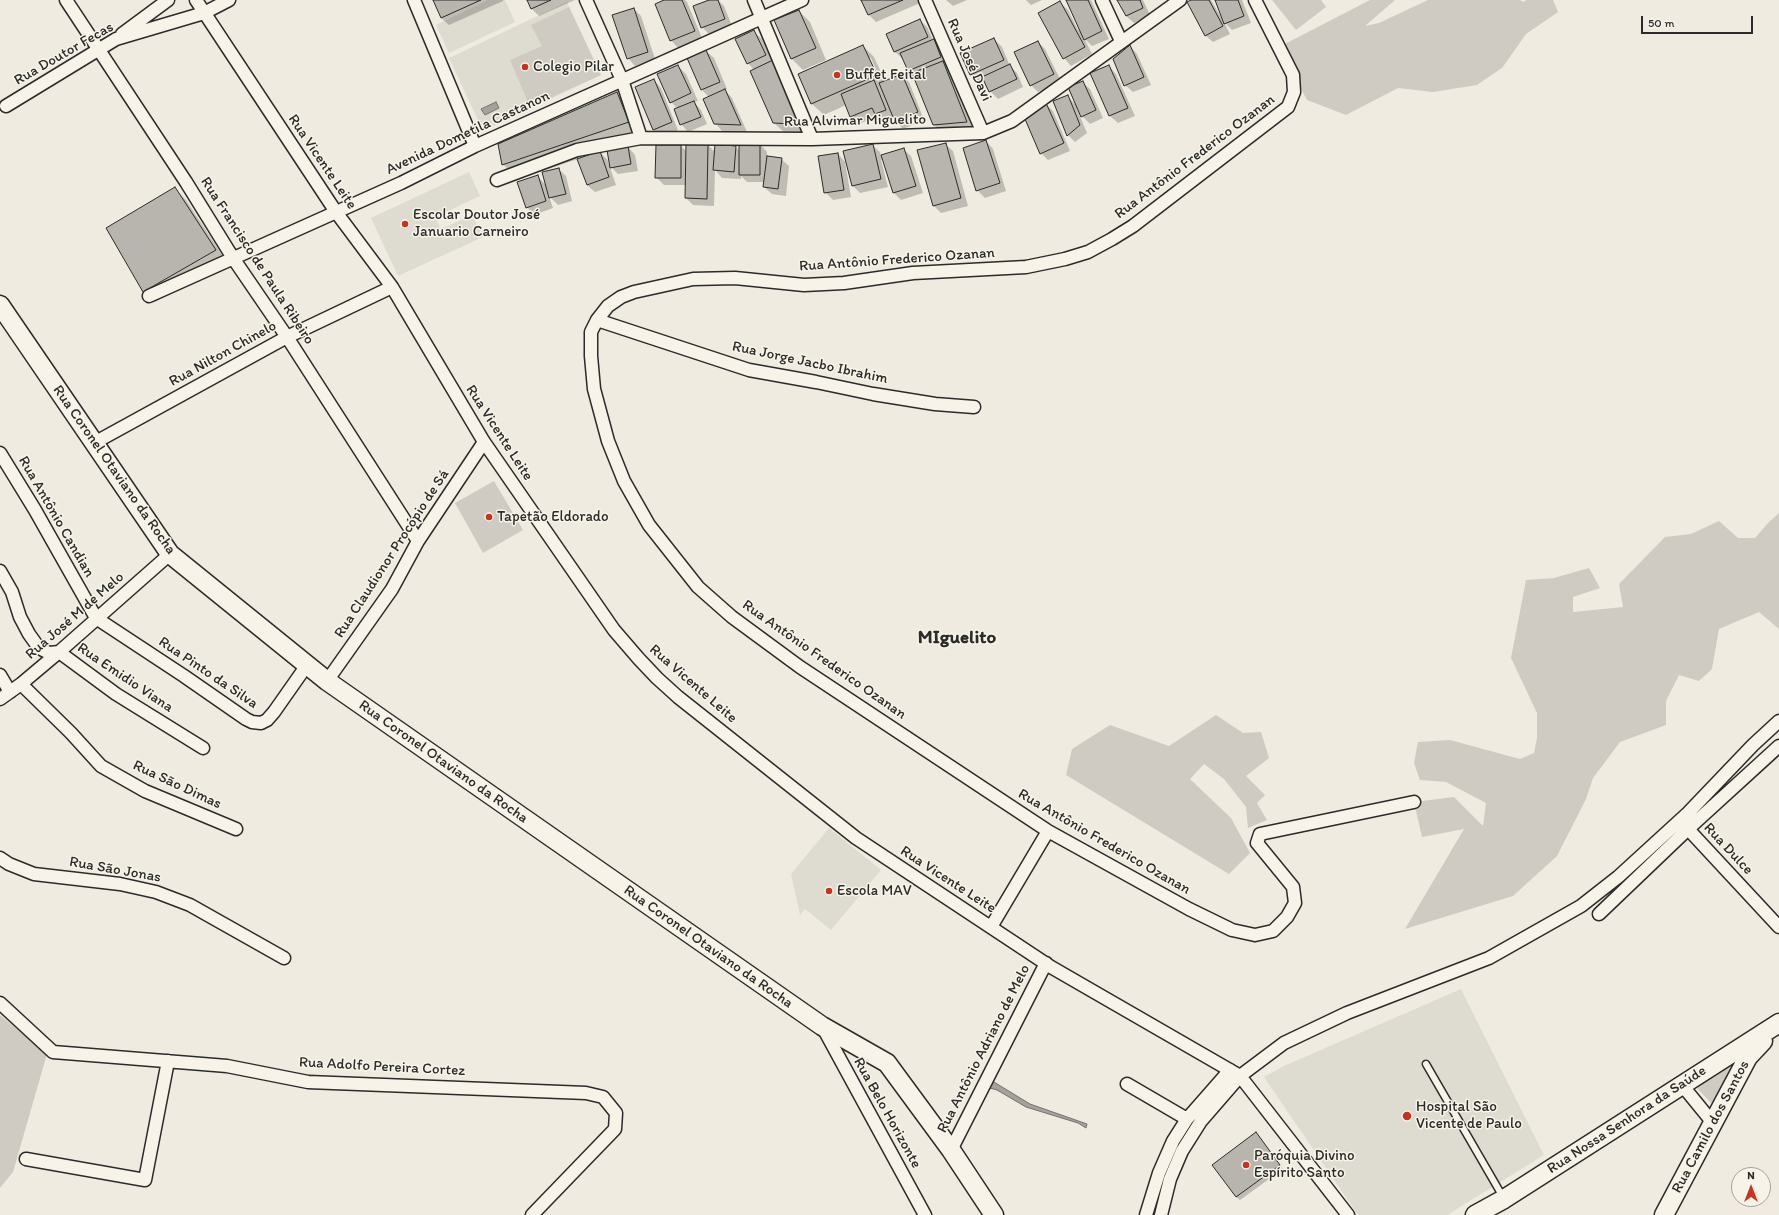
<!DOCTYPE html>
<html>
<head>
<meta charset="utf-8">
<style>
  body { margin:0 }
  #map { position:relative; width:1779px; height:1215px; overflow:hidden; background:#efebe0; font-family:Itim,sans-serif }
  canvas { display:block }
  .north { position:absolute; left:1731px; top:1167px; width:40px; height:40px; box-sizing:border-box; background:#f7f3e8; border:1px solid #a5a39c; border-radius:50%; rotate:0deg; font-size:11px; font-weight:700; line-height:16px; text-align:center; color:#2b2b2b }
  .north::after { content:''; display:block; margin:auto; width:14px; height:18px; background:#c8321e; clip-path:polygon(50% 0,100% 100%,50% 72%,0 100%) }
  .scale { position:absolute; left:1641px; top:16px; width:112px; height:18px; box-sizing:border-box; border:2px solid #2b2b2b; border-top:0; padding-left:5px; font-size:12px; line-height:14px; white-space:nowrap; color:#2b2b2b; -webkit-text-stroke:3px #f7f3e8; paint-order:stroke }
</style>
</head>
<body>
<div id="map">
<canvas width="1779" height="1215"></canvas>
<div class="north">N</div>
<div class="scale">50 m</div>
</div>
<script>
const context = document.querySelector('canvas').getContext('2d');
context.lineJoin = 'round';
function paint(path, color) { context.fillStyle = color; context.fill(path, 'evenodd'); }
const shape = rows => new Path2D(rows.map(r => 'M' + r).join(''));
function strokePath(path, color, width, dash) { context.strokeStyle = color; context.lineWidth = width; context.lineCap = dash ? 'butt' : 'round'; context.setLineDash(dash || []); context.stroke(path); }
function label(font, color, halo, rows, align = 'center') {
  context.font = font + ' Itim,sans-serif'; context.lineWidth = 3; context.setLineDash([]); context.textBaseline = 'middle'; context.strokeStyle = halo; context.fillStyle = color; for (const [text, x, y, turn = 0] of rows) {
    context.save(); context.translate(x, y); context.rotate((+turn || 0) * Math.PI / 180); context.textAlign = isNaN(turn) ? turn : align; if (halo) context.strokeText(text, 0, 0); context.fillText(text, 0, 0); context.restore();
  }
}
const built = shape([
  [488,0,505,0,515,22,449,53,436,25],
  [567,2,601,75,483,131,449,58],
  [469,172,480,196,435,217,441,229,472,215,483,237,398,276,371,218],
  [829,828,881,870,831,930,805,909,800,915,791,874],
  [1461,989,1544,1155,1447,1215,1358,1215,1264,1077,1284,1066]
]);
const green = shape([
  [1272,0,1321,0,1326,7,1296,30],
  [1370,0,1395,0,1365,26,1379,23,1428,0,1519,0,1524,2,1526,0,1553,0,1558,12,1526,34,1502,68,1477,85,1433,92,1398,88,1346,115,1307,100,1279,47],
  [569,7,601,75,530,107,510,60,542,46,531,25],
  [494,481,523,530,483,553,455,503],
  [1779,513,1779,629,1759,612,1719,629,1712,669,1699,681,1679,675,1666,701,1666,725,1620,742,1593,778,1586,799,1557,856,1513,896,1405,929,1464,829,1422,837,1414,802,1454,797,1483,826,1486,803,1446,782,1420,780,1414,763,1418,742,1450,740,1520,759,1534,753,1537,738,1537,713,1511,658,1526,580,1554,578,1589,568,1600,588,1573,597,1573,612,1623,607,1619,584,1665,537,1691,534,1719,521,1738,538,1755,538,1768,523],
  [1216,715,1243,733,1261,732,1269,758,1246,776,1265,795,1257,803,1267,820,1248,828,1246,807,1224,779,1204,764,1190,779,1231,818,1250,853,1229,874,1066,775,1072,749,1110,725,1169,746],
  [0,1015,47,1054,13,1172,0,1188],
  [1745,1051,1713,1105,1694,1085]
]);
const water = shape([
  [496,102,499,108,485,115,481,109,496,102],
  [989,1079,1030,1104,1087,1124,1086,1128,1078,1123,1026,1107,997,1090,990,1088,987,1083,989,1079]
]);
const shadow = shape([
  [434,0,503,0,503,1,449,25,441,18],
  [528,0,575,0,539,16,531,8],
  [666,0,685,0,687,2,702,38,678,48,671,40],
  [712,0,718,0,724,6,732,26,709,34,702,27],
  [860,0,918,0,920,3,876,22,868,14,864,4],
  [946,0,967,0,953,6],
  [1026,0,1042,0,1031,5],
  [1067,0,1091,0,1109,39,1092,46,1084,38,1092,54,1071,66,1064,58,1060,2,1068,10,1078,30,1080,29],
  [1119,0,1143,0,1150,15,1134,23,1126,16],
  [1193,0,1211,0,1222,19,1223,18,1216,0,1242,0,1251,23,1232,30,1224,22,1230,34,1213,42,1205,35],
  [634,9,641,16,655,59,635,66,628,58],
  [799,11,810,22,826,60,803,70,791,58],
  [920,20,927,27,933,40,941,47,948,64,945,65,950,70,974,129,941,132,934,125,914,76,909,70,903,59,895,52,887,35],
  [754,32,762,39,804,135,786,134,774,123,754,70,748,63],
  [994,39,1002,47,1010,66,1017,73,1023,87,998,99,990,91,984,79,978,82,971,75,962,54],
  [1038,42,1045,49,1061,81,1038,92,1031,85],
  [863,46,874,57,885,81,902,75,909,82,924,120,903,129,896,121,894,116,883,121,878,116,859,124,851,117,846,105,824,115,812,104,799,75],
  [868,58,871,58,880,79,878,80],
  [1130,46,1137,54,1151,85,1133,92,1125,85],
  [706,51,714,58,727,89,725,90,732,98,747,132,722,131,715,123,709,97,702,90],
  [678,66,686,74,698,101,694,102,701,110,707,124,688,132,681,124,678,109,671,102],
  [1109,66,1116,74,1135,116,1118,123,1110,116,1092,74],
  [654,80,661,88,678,130,661,137,654,130],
  [1082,82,1090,89,1103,118,1090,124,1082,116,1079,109,1077,109,1087,133,1075,142,1068,135,1067,96,1078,107],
  [616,93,632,108,644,137,599,152,607,159,616,185,595,192,587,185,578,159,518,179,503,164],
  [1046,104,1053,111,1070,151,1048,160,1041,153],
  [986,141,993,149,1006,191,985,198,977,190],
  [760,144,767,152,767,157,781,159,789,166,786,196,772,194,764,187,765,182,747,182,741,176,741,179,722,178,715,170,714,206,693,205,686,198,686,185,664,185,656,177,681,146,687,152,708,145,716,153,735,147,740,151],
  [945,144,953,151,968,206,941,213,934,206],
  [872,145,880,152,881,156,903,149,911,156,923,193,901,200,894,193,883,159,881,160,888,187,860,193,853,186,845,152],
  [628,147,635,155,638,171,618,174,611,167],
  [838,154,845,162,851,197,833,200,825,192],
  [558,169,566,176,572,201,558,205,549,196,553,208,534,215,527,207,537,176,547,186],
  [175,189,186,200,226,261,155,302,144,291],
  [1259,1137,1283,1169,1240,1200,1236,1197]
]);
const building = shape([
  [433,0,481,0,441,18,433,0],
  [527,0,551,0,531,9,527,0],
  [664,0,682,0,695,31,670,41,655,4,664,0],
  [709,0,718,0,725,19,701,28,693,6,709,0],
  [861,0,903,0,868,15,861,0],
  [1066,0,1088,0,1102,31,1084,40,1066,0],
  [1117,0,1140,0,1143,8,1126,16,1117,0],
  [1191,0,1209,0,1223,26,1205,36,1187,2,1191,0],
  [1215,0,1238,0,1244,16,1224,24,1215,0],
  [1060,1,1085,47,1063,59,1038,13,1060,1],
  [634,8,648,52,627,59,612,15,634,8],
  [799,10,816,48,791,59,774,20,799,10],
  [920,19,928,37,894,52,886,34,920,19],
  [754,30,766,55,747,64,735,39,754,30],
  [994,38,1004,60,970,75,960,53,994,38],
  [934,39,941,57,908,71,900,53,934,39],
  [1038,41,1054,74,1030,86,1014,52,1038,41],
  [863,45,877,75,811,104,798,74,863,45],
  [1130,45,1144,77,1124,86,1113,59,1130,45],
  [706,50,720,82,701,90,687,58,706,50],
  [773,60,798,116,793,124,773,123,750,71,773,60],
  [943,61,967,122,933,125,912,73,943,61],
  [1010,64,1017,79,989,92,982,77,1010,64],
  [678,65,691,93,670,103,657,74,678,65],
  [1109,65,1128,108,1109,116,1090,73,1109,65],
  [902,74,918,112,895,122,879,83,902,74],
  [654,79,672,122,653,130,635,87,654,79],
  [874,80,886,110,875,114,872,108,850,117,841,94,874,80],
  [1083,81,1096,110,1081,117,1068,87,1083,81],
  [725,89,741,125,714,124,703,99,725,89],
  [617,92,629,122,502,165,498,144,617,92],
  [1068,95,1080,125,1067,136,1053,101,1068,95],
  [694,101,701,117,680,125,674,109,694,101],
  [1046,103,1064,143,1040,154,1025,119,1046,103],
  [986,140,1000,183,976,191,963,148,986,140],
  [739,143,760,143,760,175,739,175,739,143],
  [946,143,961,198,933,206,917,150,946,143],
  [686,144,708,144,707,199,685,198,686,144],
  [715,144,736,146,734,172,713,170,715,144],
  [873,144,881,179,852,186,843,151,873,144],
  [656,145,681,145,681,178,655,178,656,145],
  [628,146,631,164,610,168,607,150,628,146],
  [904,148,916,186,893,193,881,155,904,148],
  [600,151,609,177,587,185,577,159,600,151],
  [838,153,844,190,824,193,818,156,838,153],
  [767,156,782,158,778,189,763,187,767,156],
  [559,168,566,194,549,198,542,172,559,168],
  [538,175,546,201,526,208,517,182,538,175],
  [175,187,216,250,143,292,106,228,175,187],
  [1256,1132,1280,1165,1236,1197,1212,1165,1256,1132]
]);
const lane = shape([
  [1426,1064,1503,1197]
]);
const street = shape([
  [66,0,186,182,233,258,287,337,418,541],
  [196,0,336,212,392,287,484,442,614,630,639,659,657,678,678,697,856,838,1051,967,1240,1076,1348,1215],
  [414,0,475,146],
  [586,0,622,80,641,138],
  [754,0,812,139],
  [925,0,983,133],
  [1102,0,1121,41],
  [1255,0,1293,75,1294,92,1288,107,1133,226,1112,239,1088,252,1065,259,1026,267,913,273,844,283,804,285,735,278,693,279,634,292,621,297,608,306,597,320,591,332,591,356,594,389,608,441,624,481,649,525,698,587,732,617,800,667,1048,831,1189,909,1232,930,1255,935,1273,931,1287,917,1295,903,1293,887,1257,843,1260,834,1414,802],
  [122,34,168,0],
  [6,106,116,39,204,13,229,0],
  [497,180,577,150,641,138,812,139,983,133,1012,121,1180,0],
  [149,296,401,183,475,146,802,0],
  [597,320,749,370,816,382,873,394,935,404,974,407],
  [94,443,287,337,392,287],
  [0,453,35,510,96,618,184,676,246,719,252,722,261,723,267,720,274,712,307,665],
  [0,571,12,592,20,617,29,634,39,648,49,653,59,652,116,694,203,748],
  [0,675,10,692],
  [327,681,392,589,418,541,484,442],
  [21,684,71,733,101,766,145,791,236,829],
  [0,699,21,684,59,652,170,554],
  [1682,825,1688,829,1779,746],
  [0,858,9,864,34,874,120,884,156,892,190,905,284,958],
  [1599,914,1688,829,1779,927],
  [991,927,1048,831],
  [0,1003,53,1052,227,1066,308,1082,586,1093,603,1097,616,1113,615,1129,532,1215],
  [822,1026,925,1215],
  [1127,1084,1187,1119],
  [1682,1085,1713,1123],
  [951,1150,1046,963],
  [26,1159,145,1180,168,1061],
  [1146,1215,1159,1173,1173,1141,1187,1119,1230,1070],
  [1161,1215,1170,1179,1182,1151,1201,1121,1240,1076,1284,1043,1347,1013,1489,958,1581,906,1618,877,1688,813,1753,745,1779,721]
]);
const secondary = shape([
  [0,305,170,554,327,681,822,1026,887,1063,951,1150,994,1215],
  [1475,1215,1504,1199,1779,1023],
  [1664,1215,1748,1057,1763,1041]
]);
const markers = [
  [525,67,4,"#c8321e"],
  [837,75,4,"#c8321e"],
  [405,224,4,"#c8321e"],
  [489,517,4,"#c8321e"],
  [829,891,4,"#c8321e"],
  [1407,1116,5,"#c8321e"],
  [1246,1165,4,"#c8321e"]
];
const streetNames = [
  ["Rua Doutor Fecas",64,54,-30],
  ["Rua José Davi",969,60,66],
  ["Rua Alvimar Miguelito",855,121,-1],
  ["Avenida Dometila Castanon",468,133,-25],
  ["Rua Antônio Frederico Ozanan",1195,157,-37],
  ["Rua Vicente Leite",322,162,56],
  ["Rua Antônio Frederico Ozanan",897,260,-4],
  ["Rua Francisco de Paula Ribeiro",257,261,57],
  ["Rua Nilton Chinelo",223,354,-29],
  ["Rua Jorge Jacbo Ibrahim",810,363,12],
  ["Rua Vicente Leite",499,433,57],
  ["Rua Coronel Otaviano da Rocha",114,470,55],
  ["Rua Antônio Candian",56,517,60],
  ["Rua Claudionor Procópio de Sá",392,554,-57],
  ["Rua José M de Melo",75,616,-41],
  ["Rua Antônio Frederico Ozanan",824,660,35],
  ["Rua Pinto da Silva",208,673,34],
  ["Rua Emidio Viana",125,678,34],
  ["Rua Vicente Leite",693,684,41],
  ["Rua Coronel Otaviano da Rocha",443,762,35],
  ["Rua São Dimas",177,785,25],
  ["Rua Antônio Frederico Ozanan",1104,842,30],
  ["Rua Dulce",1728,849,47],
  ["Rua São Jonas",115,870,10],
  ["Rua Vicente Leite",948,880,33],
  ["Rua Coronel Otaviano da Rocha",708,947,35],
  ["Rua Antônio Adriano de Melo",984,1049,-63],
  ["Rua Adolfo Pereira Cortez",382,1067,3],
  ["Rua Belo Horizonte",887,1113,61],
  ["Rua Nossa Senhora da Saúde",1627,1120,-33],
  ["Rua Camilo dos Santos",1711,1127,-62]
];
const poiNames = [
  ["Colegio Pilar",533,67],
  ["Buffet Feital",845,75],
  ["Escolar Doutor José",413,215],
  ["Januario Carneiro",413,232],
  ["Tapetão Eldorado",497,517],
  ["Escola MAV",837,891],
  ["Hospital São",1416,1107],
  ["Vicente de Paulo",1416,1124],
  ["Paróquia Divino",1254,1156],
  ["Espírito Santo",1254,1173]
];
const districtNames = [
  ["MIguelito",957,638]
];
paint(built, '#dedbd1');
paint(green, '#cfcbc2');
paint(water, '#a4a29a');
strokePath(water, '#74726e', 1);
paint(shadow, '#0003');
paint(building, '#b8b5ae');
strokePath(building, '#2b2b2b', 1);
strokePath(lane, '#2b2b2b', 9);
strokePath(street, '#2b2b2b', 15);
strokePath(secondary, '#2b2b2b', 21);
strokePath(lane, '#f7f3e8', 6);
strokePath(street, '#f7f3e8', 12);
strokePath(secondary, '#f7f3e8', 18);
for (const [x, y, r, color] of markers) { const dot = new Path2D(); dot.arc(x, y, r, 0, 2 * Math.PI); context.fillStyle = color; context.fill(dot); strokePath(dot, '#f7f3e8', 1.5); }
label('15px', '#2b2b2b', '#f7f3e8', streetNames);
label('15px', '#2b2b2b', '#f7f3e8', poiNames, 'left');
label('bold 19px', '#2b2b2b', '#f7f3e8', districtNames);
</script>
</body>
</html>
